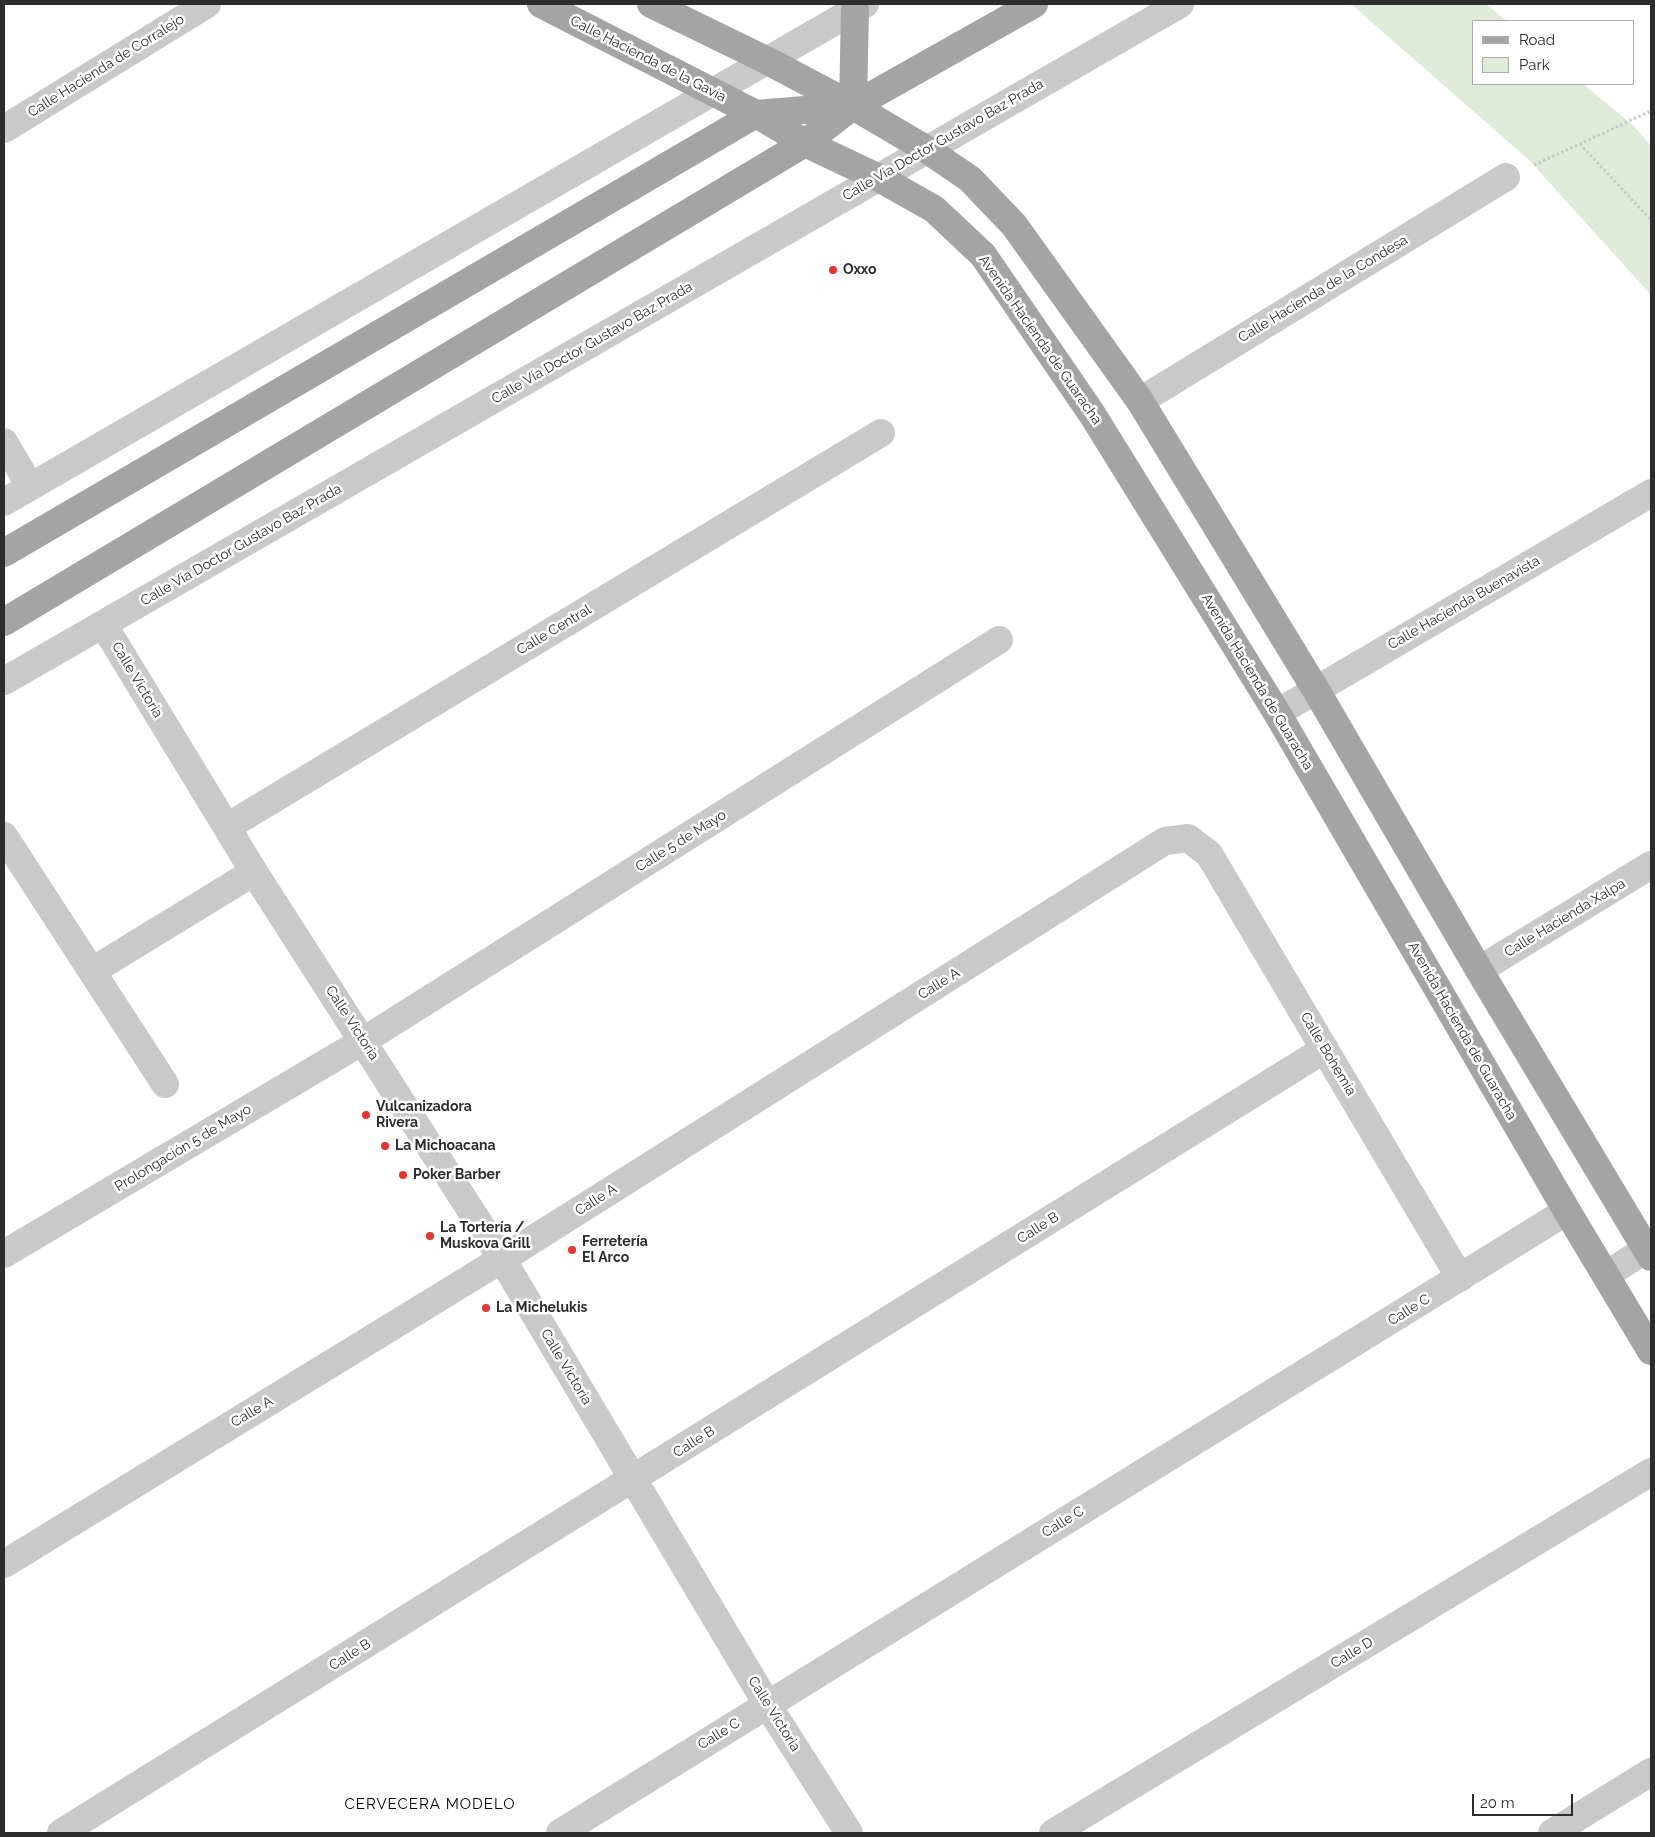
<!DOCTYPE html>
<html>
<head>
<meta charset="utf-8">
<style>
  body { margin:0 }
  #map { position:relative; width:1655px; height:1837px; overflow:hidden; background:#fff; font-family:Raleway,sans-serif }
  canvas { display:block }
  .frame { position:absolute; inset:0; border:5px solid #2c2c2c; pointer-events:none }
  .legend { position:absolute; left:1472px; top:20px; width:162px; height:65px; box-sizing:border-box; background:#fff; border:1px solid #ababab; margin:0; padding:6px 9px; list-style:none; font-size:15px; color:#2c2c2c }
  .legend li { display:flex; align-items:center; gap:10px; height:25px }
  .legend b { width:25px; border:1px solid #ababab }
  .scale { position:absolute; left:1472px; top:1794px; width:101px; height:22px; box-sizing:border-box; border:2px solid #2c2c2c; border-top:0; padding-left:6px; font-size:15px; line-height:18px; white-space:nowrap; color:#2c2c2c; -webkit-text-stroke:4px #fff; paint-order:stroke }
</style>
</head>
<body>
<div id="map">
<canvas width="1655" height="1837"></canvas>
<div class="frame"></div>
<ul class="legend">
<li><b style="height:6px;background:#a4a4a4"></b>Road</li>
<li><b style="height:14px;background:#e0ead9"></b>Park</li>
</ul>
<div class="scale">20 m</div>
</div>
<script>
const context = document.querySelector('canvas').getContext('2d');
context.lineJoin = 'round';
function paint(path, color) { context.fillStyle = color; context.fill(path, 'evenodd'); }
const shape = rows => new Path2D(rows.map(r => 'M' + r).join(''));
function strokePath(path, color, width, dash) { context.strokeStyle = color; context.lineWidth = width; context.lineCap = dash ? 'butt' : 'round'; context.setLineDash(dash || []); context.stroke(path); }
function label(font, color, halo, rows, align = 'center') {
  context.font = font + ' Raleway,sans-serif'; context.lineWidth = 5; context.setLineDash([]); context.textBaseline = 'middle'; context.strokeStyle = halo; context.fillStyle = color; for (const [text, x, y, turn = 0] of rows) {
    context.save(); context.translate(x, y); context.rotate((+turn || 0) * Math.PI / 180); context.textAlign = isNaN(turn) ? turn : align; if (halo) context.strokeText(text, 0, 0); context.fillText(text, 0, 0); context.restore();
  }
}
const green = shape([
  [1351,4,1486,4,1507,21,1474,21,1474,84,1583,84,1634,126,1651,146,1651,295,1529,160]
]);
const path = shape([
  [1580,144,1651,220],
  [1534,165,1651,111]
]);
const minor = shape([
  [4,129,207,4],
  [1140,401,1506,177],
  [4,442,30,486],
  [4,502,865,4],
  [103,624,254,872,502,1259,767,1704,849,1833],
  [4,681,1180,4],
  [1277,713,1651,493],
  [227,827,881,433],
  [4,836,165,1084],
  [1479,970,1651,865],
  [92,971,254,872],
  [4,1254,363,1041,999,640],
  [1606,1275,1651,1246],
  [4,1564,502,1259,1165,841,1188,838,1209,854,1460,1278],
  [61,1833,1325,1049],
  [560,1833,1567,1211],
  [1053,1833,1651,1472],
  [1552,1833,1651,1772]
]);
const major = shape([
  [541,4,756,114,805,143,879,178,934,209,983,255,1092,414,1277,713,1567,1211,1651,1351],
  [651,4,766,60,853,106,926,149,970,179,1014,225,1140,401,1316,690,1479,970,1651,1257],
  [853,106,855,9],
  [4,553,756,114,853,106],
  [4,622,805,143,853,106,1034,4]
]);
const markers = [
  [833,270,5,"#e6332b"],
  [366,1115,5,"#e6332b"],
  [385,1146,5,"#e6332b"],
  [403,1175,5,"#e6332b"],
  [430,1236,5,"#e6332b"],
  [572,1250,5,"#e6332b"],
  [486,1308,5,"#e6332b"]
];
const streetNames = [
  ["Calle Hacienda de la Gavia",648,59,27],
  ["Calle Hacienda de Corralejo",106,66,-32],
  ["Calle Vía Doctor Gustavo Baz Prada",943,140,-30],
  ["Calle Hacienda de la Condesa",1323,289,-31],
  ["Avenida Hacienda de Guaracha",1040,340,55],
  ["Calle Vía Doctor Gustavo Baz Prada",592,343,-30],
  ["Calle Vía Doctor Gustavo Baz Prada",241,545,-30],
  ["Calle Hacienda Buenavista",1464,603,-30],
  ["Calle Central",554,630,-31],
  ["Calle Victoria",137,680,59],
  ["Avenida Hacienda de Guaracha",1257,682,59],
  ["Calle 5 de Mayo",681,841,-32],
  ["Calle Hacienda Xalpa",1565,918,-31],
  ["Calle A",939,984,-32],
  ["Calle Victoria",352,1023,57],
  ["Avenida Hacienda de Guaracha",1462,1031,60],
  ["Calle Bohemia",1328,1054,59],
  ["Prolongación 5 de Mayo",183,1148,-31],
  ["Calle A",596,1200,-32],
  ["Calle B",1038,1228,-32],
  ["Calle C",1409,1310,-32],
  ["Calle Victoria",566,1367,59],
  ["Calle A",252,1412,-31],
  ["Calle B",694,1442,-32],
  ["Calle C",1063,1522,-32],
  ["Calle D",1352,1653,-31],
  ["Calle B",350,1655,-32],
  ["Calle Victoria",774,1714,58],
  ["Calle C",719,1734,-32]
];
const poiNames = [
  ["Oxxo",843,270],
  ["Vulcanizadora",376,1107],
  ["Rivera",376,1123],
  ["La Michoacana",395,1146],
  ["Poker Barber",413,1175],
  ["La Tortería /",440,1228],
  ["Muskova Grill",440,1244],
  ["Ferretería",582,1242],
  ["El Arco",582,1258],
  ["La Michelukis",496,1308]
];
const neighbourhoodNames = [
  ["CERVECERA MODELO",430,1804]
];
paint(green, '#e0ead9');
strokePath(path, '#c9c9c9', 3, [2.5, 2.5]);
strokePath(minor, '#c9c9c9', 28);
strokePath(major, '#a4a4a4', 28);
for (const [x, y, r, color] of markers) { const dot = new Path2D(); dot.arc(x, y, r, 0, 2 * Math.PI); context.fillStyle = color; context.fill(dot); strokePath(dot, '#fff', 2); }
label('14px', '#2c2c2c', '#fff', streetNames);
label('bold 14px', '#2c2c2c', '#fff', poiNames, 'left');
context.letterSpacing = '1px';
label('15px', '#000', '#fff', neighbourhoodNames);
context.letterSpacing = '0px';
</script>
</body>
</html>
